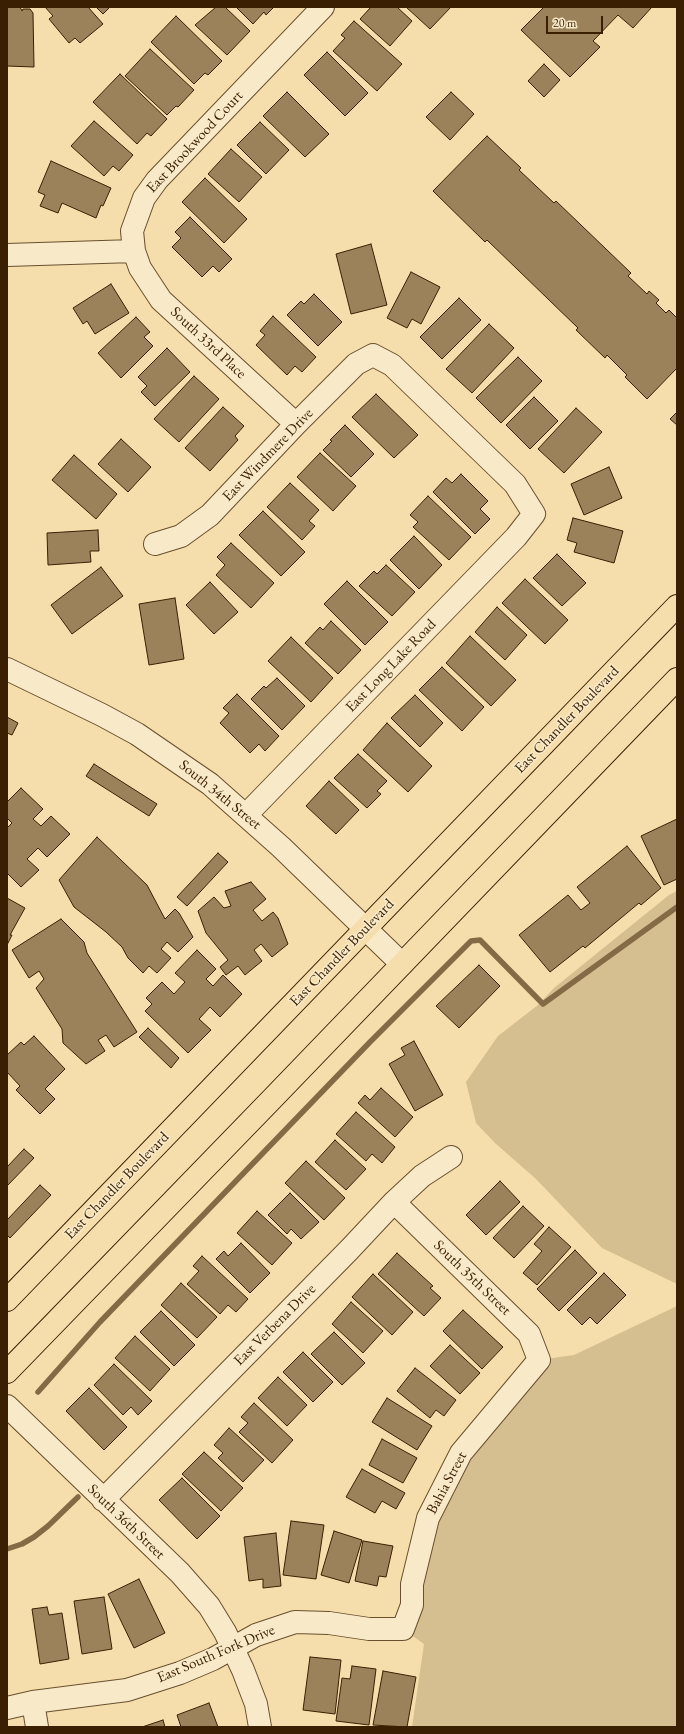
<!DOCTYPE html>
<html>
<head>
<meta charset="utf-8">
<style>
  body { margin:0 }
  #map { position:relative; width:684px; height:1734px; overflow:hidden; background:#f5deac; font-family:"EB Garamond",serif }
  canvas { display:block }
  .frame { position:absolute; inset:0; border:8px solid #3a1f03; pointer-events:none }
  .scale { position:absolute; left:546px; top:16px; width:57px; height:18px; box-sizing:border-box; border:2px solid #3a1f03; border-top:0; padding-left:5px; font-size:12px; line-height:14px; white-space:nowrap; color:#3a1f03; -webkit-text-stroke:3px #f8eac9; paint-order:stroke }
</style>
</head>
<body>
<div id="map">
<canvas width="684" height="1734"></canvas>
<div class="frame"></div>
<div class="scale">20 m</div>
</div>
<script>
const context = document.querySelector('canvas').getContext('2d');
context.lineJoin = 'round';
function paint(path, color) { context.fillStyle = color; context.fill(path, 'evenodd'); }
const shape = rows => new Path2D(rows.map(r => 'M' + r).join(''));
function strokePath(path, color, width, dash) { context.strokeStyle = color; context.lineWidth = width; context.lineCap = dash ? 'butt' : 'round'; context.setLineDash(dash || []); context.stroke(path); }
function label(font, color, halo, rows, align = 'center') {
  context.font = font + ' "EB Garamond",serif'; context.lineWidth = 3; context.setLineDash([]); context.textBaseline = 'middle'; context.strokeStyle = halo; context.fillStyle = color; for (const [text, x, y, turn = 0] of rows) {
    context.save(); context.translate(x, y); context.rotate((+turn || 0) * Math.PI / 180); context.textAlign = isNaN(turn) ? turn : align; if (halo) context.strokeText(text, 0, 0); context.fillText(text, 0, 0); context.restore();
  }
}
const green = shape([
  [677,891,677,1284,602,1248,536,1179,495,1143,476,1123,466,1082,498,1036,538,1005,554,988,669,895],
  [677,1306,677,1727,412,1727,424,1644,403,1629,428,1518,539,1360,574,1355]
]);
const stream = shape([
  [38,1392,100,1322,370,1042,471,941,480,940,543,1004,677,907],
  [7,1549,22,1544,34,1537,48,1526,78,1497]
]);
const building = shape([
  [7,7,20,7,22,11,23,9,30,9,33,13,34,67,7,66,7,7],
  [45,7,88,7,103,24,80,43,75,38,69,43,49,19,53,16,45,7],
  [96,7,110,7,103,14,96,7],
  [216,7,225,7,250,31,227,55,195,25,216,7],
  [236,7,274,7,266,15,264,12,253,24,236,7],
  [371,7,397,7,412,21,390,46,360,19,371,7],
  [406,7,451,7,430,29,406,7],
  [544,7,652,7,633,28,618,15,593,41,600,47,570,77,521,30,544,7],
  [176,16,222,61,208,75,205,73,194,84,151,42,176,16],
  [354,21,402,64,377,91,333,51,345,38,341,35,354,21],
  [150,49,194,90,178,107,176,106,167,115,125,76,150,49],
  [327,52,368,93,345,116,304,75,327,52],
  [544,64,560,80,544,97,528,81,544,64],
  [120,74,167,119,151,136,147,133,137,144,93,102,120,74],
  [287,92,329,134,305,157,263,116,287,92],
  [451,92,474,114,450,140,426,117,451,92],
  [94,121,133,155,119,171,113,166,104,176,71,146,94,121],
  [260,122,289,150,266,174,237,145,260,122],
  [487,136,521,168,519,170,554,203,556,201,631,273,628,276,647,294,649,291,659,300,656,303,666,313,669,310,677,318,677,368,647,399,625,377,627,375,607,355,605,358,576,330,578,328,487,240,485,242,433,191,487,136],
  [231,149,262,177,239,202,208,174,231,149],
  [51,161,111,188,103,206,101,205,96,218,62,203,58,213,40,206,45,195,38,192,51,161],
  [205,178,247,219,224,243,182,202,205,178],
  [190,217,232,259,219,272,213,266,202,277,172,247,181,238,175,232,190,217],
  [371,244,387,305,351,314,336,254,371,244],
  [411,272,440,287,421,324,412,319,407,328,387,318,411,272],
  [111,284,129,313,95,334,87,321,83,324,73,308,111,284],
  [314,294,342,322,318,346,287,315,301,301,304,304,314,294],
  [459,298,481,320,442,359,420,337,459,298],
  [273,316,316,357,302,372,295,366,287,375,256,345,265,335,260,331,273,316],
  [136,317,150,332,144,337,153,346,121,378,98,353,136,317],
  [489,324,514,348,472,393,446,369,489,324],
  [167,348,190,372,155,406,141,392,147,386,138,377,167,348],
  [518,357,542,381,501,423,476,398,518,357],
  [194,376,219,399,179,442,154,419,194,376],
  [376,394,418,435,394,458,352,417,376,394],
  [534,397,558,421,530,449,506,425,534,397],
  [223,407,244,426,235,436,238,440,210,471,185,448,223,407],
  [576,408,602,432,564,473,538,449,576,408],
  [677,412,677,425,670,419,677,412],
  [345,425,374,454,351,477,323,450,332,441,330,440,345,425],
  [121,439,151,467,128,492,98,464,121,439],
  [320,453,356,486,333,511,297,477,320,453],
  [74,455,117,494,96,519,52,480,74,455],
  [609,467,622,498,584,515,571,484,609,467],
  [461,474,488,501,480,509,490,519,475,534,433,492,446,478,452,483,461,474],
  [290,483,319,510,309,521,315,526,302,540,267,507,290,483],
  [428,496,471,537,449,560,413,527,418,522,410,515,428,496],
  [263,511,305,552,281,576,239,535,263,511],
  [573,518,623,531,614,563,574,552,577,543,567,540,573,518],
  [98,530,99,551,90,551,91,562,48,565,47,533,98,530],
  [414,536,442,565,419,589,390,560,414,536],
  [231,543,274,583,251,608,216,575,225,565,217,557,231,543],
  [557,554,586,583,562,606,533,578,557,554],
  [386,565,415,592,392,616,359,586,374,571,377,574,386,565],
  [101,567,123,596,72,634,51,605,101,567],
  [525,579,568,620,545,644,502,603,525,579],
  [347,581,388,622,365,645,324,604,347,581],
  [210,582,238,612,214,634,186,605,210,582],
  [175,598,184,659,149,665,139,604,175,598],
  [497,607,527,635,505,660,475,632,497,607],
  [331,621,361,650,338,674,305,643,320,627,323,630,331,621],
  [470,636,516,680,491,706,446,663,470,636],
  [291,637,333,678,311,702,268,661,291,637],
  [442,667,484,707,462,731,419,690,442,667],
  [277,678,305,706,282,730,251,699,264,686,266,688,277,678],
  [237,694,279,736,265,751,259,744,250,753,220,723,229,713,223,708,237,694],
  [415,695,443,723,420,747,391,718,415,695],
  [7,717,18,723,12,735,7,733,7,717],
  [387,723,432,766,408,792,363,750,387,723],
  [358,754,387,781,377,791,381,794,367,808,334,778,358,754],
  [94,764,157,804,149,816,86,776,94,764],
  [329,781,359,810,336,834,306,806,329,781],
  [21,788,43,809,33,819,41,826,51,816,70,834,47,857,38,848,27,859,39,870,21,887,7,873,7,828,12,823,7,818,7,802,21,788],
  [677,819,677,879,664,885,641,836,677,819],
  [97,837,147,885,165,919,175,909,179,913,193,937,178,952,167,942,161,949,171,958,157,973,149,966,143,973,128,958,122,947,106,932,74,907,59,880,97,837],
  [627,846,661,888,641,905,639,903,585,948,583,946,550,972,519,935,568,895,581,910,590,903,577,887,627,846],
  [218,853,228,862,187,906,177,897,218,853],
  [251,882,266,899,253,910,262,921,273,912,278,918,288,944,272,957,261,944,254,950,262,961,245,975,238,966,226,975,220,967,228,960,206,933,198,911,214,897,224,908,231,906,225,891,251,882],
  [7,898,25,908,10,935,12,935,7,945,7,898],
  [61,919,84,942,87,953,137,1032,114,1047,106,1035,98,1040,105,1051,86,1064,63,1043,62,1029,36,988,44,979,39,971,29,978,12,950,61,919],
  [197,950,216,969,206,979,213,986,223,975,242,994,220,1017,210,1007,199,1019,211,1030,188,1053,145,1011,152,1004,146,998,162,982,174,994,185,982,175,973,197,950],
  [479,965,500,986,459,1028,436,1006,479,965],
  [148,1028,179,1058,171,1068,139,1037,148,1028],
  [34,1036,65,1069,45,1089,55,1099,40,1114,16,1090,20,1086,7,1072,7,1055,21,1042,24,1045,34,1036],
  [414,1041,443,1095,415,1111,389,1064,405,1055,401,1048,414,1041],
  [381,1088,413,1117,395,1137,358,1103,365,1095,370,1100,381,1088],
  [356,1112,395,1147,382,1163,372,1154,366,1161,336,1134,356,1112],
  [335,1140,366,1169,346,1190,315,1162,335,1140],
  [24,1149,34,1158,7,1186,7,1167,24,1149],
  [306,1161,345,1198,324,1220,285,1183,306,1161],
  [500,1181,520,1202,486,1235,466,1215,500,1181],
  [40,1185,51,1195,10,1238,7,1235,7,1220,40,1185],
  [290,1193,319,1222,301,1239,291,1229,287,1234,268,1215,290,1193],
  [523,1206,544,1226,514,1258,493,1238,523,1206],
  [257,1211,292,1243,272,1265,237,1233,257,1211],
  [549,1227,571,1247,537,1285,523,1273,542,1251,534,1244,549,1227],
  [241,1243,270,1273,250,1293,216,1259,224,1251,228,1256,241,1243],
  [575,1250,597,1273,559,1311,537,1289,575,1250],
  [397,1253,433,1286,430,1288,441,1298,424,1316,378,1274,397,1253],
  [202,1256,248,1299,236,1312,228,1305,220,1314,187,1284,199,1271,193,1266,202,1256],
  [604,1273,626,1295,597,1324,590,1317,582,1325,567,1310,604,1273],
  [373,1274,413,1312,392,1335,352,1297,373,1274],
  [181,1283,217,1317,197,1338,161,1305,181,1283],
  [351,1302,383,1331,363,1353,332,1324,351,1302],
  [463,1310,503,1347,482,1369,443,1331,463,1310],
  [161,1311,195,1345,174,1366,140,1332,161,1311],
  [334,1332,365,1363,342,1385,311,1354,334,1332],
  [135,1336,170,1369,150,1391,115,1358,135,1336],
  [450,1345,480,1373,460,1394,430,1366,450,1345],
  [303,1352,333,1382,313,1402,283,1372,303,1352],
  [114,1364,152,1401,138,1415,131,1407,123,1415,94,1385,114,1364],
  [415,1368,456,1400,444,1416,436,1410,430,1418,397,1391,415,1368],
  [278,1377,307,1405,287,1426,258,1398,278,1377],
  [89,1388,127,1427,104,1450,66,1411,89,1388],
  [387,1398,432,1426,417,1450,372,1422,387,1398],
  [254,1403,293,1440,272,1463,239,1432,248,1423,241,1417,254,1403],
  [229,1428,264,1460,243,1482,218,1458,223,1453,214,1445,229,1428],
  [382,1439,417,1458,403,1483,369,1465,382,1439],
  [204,1452,243,1488,221,1511,182,1474,204,1452],
  [362,1469,405,1493,396,1509,382,1501,375,1513,346,1497,362,1469],
  [182,1478,220,1516,197,1539,159,1500,182,1478],
  [291,1521,324,1525,316,1579,283,1575,291,1521],
  [334,1531,362,1540,349,1583,321,1575,334,1531],
  [276,1533,281,1586,263,1588,263,1579,249,1581,244,1537,276,1533],
  [363,1541,393,1546,386,1577,379,1576,377,1586,355,1581,363,1541],
  [139,1579,165,1633,134,1648,108,1594,139,1579],
  [104,1597,112,1649,82,1654,74,1601,104,1597],
  [47,1607,49,1615,62,1613,69,1659,40,1664,32,1609,47,1607],
  [310,1657,341,1660,335,1714,303,1710,310,1657],
  [352,1666,376,1669,369,1725,336,1721,342,1678,350,1679,352,1666],
  [383,1671,416,1677,407,1727,373,1725,383,1671],
  [209,1703,218,1727,181,1727,177,1715,209,1703],
  [163,1720,165,1727,142,1727,163,1720]
]);
const minor = shape([
  [7,255,134,251],
  [296,424,161,300,140,268,134,251,132,231,144,198,157,180,323,7],
  [155,544,181,536,210,515,296,424,356,364,373,355,392,365,515,484,534,514,516,537,246,815],
  [7,669,102,715,137,734,210,784,281,847,402,964],
  [7,1406,180,1573,209,1606,225,1632,243,1670,256,1704,260,1727],
  [103,1500,349,1250,394,1202,422,1176,451,1157],
  [33,1702,37,1727],
  [7,1708,33,1702,127,1690,180,1673,213,1659,256,1635,295,1622,329,1623,369,1629,403,1629,412,1605,412,1584,428,1518,461,1453,539,1360,529,1334,394,1202]
]);
const major = shape([
  [7,1300,677,606],
  [7,1372,271,1100,677,679]
]);
const streetNames = [
  ["East Brookwood Court",195,142,-47],
  ["South 33rd Place",208,343,43],
  ["East Windmere Drive",268,455,-46],
  ["East Long Lake Road",391,666,-46],
  ["East Chandler Boulevard",567,720,-46],
  ["South 34th Street",220,795,39],
  ["East Chandler Boulevard",342,953,-46],
  ["East Chandler Boulevard",117,1186,-46],
  ["South 35th Street",472,1278,44],
  ["East Verbena Drive",275,1325,-45],
  ["Bahia Street",447,1483,-62],
  ["South 36th Street",126,1522,44],
  ["East South Fork Drive",216,1654,-23]
];
paint(green, '#d5be8f');
strokePath(stream, '#846b46', 5.5);
paint(building, '#9b825b');
strokePath(building, '#3a1f03', 1);
strokePath(minor, '#694f2d', 24);
strokePath(major, '#3a1f03', 24);
strokePath(minor, '#f8eac9', 22);
strokePath(major, '#f5deac', 22);
label('15px', '#3a1f03', '#f8eac9', streetNames);
</script>
</body>
</html>
